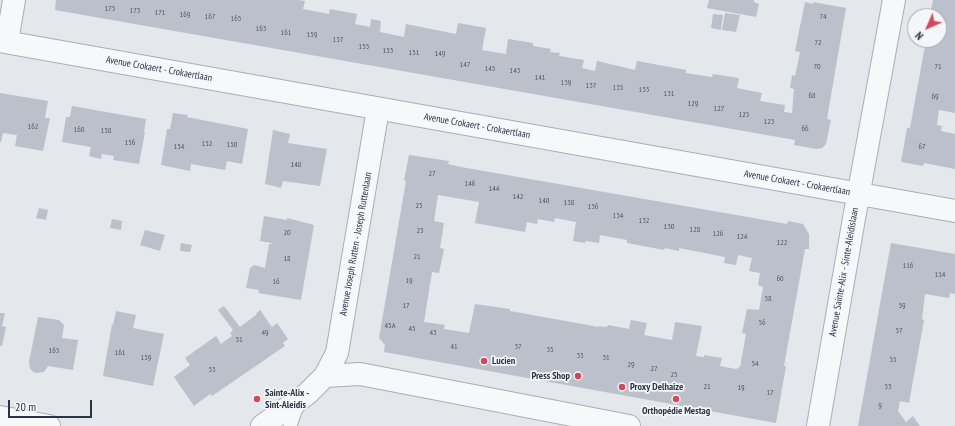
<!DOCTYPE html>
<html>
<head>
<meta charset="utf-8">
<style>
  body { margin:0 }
  #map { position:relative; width:955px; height:426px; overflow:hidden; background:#e4e7ec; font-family:"PT Sans Narrow",sans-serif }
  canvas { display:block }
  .north { position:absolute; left:907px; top:8px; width:40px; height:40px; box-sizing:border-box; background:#f4f6f9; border:1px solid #a4a8b1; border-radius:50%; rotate:225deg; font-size:11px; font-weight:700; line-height:16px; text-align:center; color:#2b3445 }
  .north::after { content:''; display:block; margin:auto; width:14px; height:18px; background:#d1495b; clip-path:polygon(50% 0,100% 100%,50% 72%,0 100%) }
  .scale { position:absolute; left:8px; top:400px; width:84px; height:18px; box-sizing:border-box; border:2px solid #2b3445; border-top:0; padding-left:5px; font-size:12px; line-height:14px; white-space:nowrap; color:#2b3445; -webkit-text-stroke:3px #f4f6f9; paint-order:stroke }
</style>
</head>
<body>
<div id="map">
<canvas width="955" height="426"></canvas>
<div class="north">N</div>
<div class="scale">20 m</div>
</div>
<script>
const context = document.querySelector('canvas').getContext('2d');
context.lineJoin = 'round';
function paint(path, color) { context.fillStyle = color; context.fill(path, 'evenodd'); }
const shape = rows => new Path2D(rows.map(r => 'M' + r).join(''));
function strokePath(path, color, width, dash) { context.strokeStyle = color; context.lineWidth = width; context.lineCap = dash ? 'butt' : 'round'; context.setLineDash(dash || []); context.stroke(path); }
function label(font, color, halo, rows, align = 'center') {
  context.font = font + ' "PT Sans Narrow",sans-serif'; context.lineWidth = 3.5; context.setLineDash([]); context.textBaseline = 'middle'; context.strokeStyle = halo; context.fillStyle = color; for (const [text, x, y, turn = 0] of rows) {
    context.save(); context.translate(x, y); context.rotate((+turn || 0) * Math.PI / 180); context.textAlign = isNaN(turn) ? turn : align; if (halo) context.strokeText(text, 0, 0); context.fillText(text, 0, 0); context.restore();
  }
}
const building = shape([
  [56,0,298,0,305,1,303,9,329,14,330,9,357,14,355,24,370,27,371,19,381,21,380,32,404,37,406,24,456,34,458,23,486,28,482,50,506,54,508,39,533,43,533,46,551,49,550,52,560,53,559,56,584,60,582,68,595,71,597,61,635,70,637,61,686,70,686,73,712,77,713,74,739,78,737,88,762,93,760,101,785,105,784,112,792,113,794,89,790,88,792,75,795,76,800,52,795,51,805,2,813,4,813,2,846,8,827,119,831,120,826,144,822,148,816,149,794,145,795,140,55,10],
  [709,0,754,0,754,2,759,4,756,17,707,8],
  [933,0,955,0,955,113,939,110,937,125,942,126,941,131,955,134,955,169,924,163,923,166,901,162,907,128,910,128,926,40,939,40,939,16,930,16],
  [725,13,740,15,736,32,722,30],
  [713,14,723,15,721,30,711,28],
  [0,93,48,101,45,118,50,118,43,151,15,146,17,135,3,133,1,142,0,142],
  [72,106,146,119,144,132,145,132,139,164,113,160,114,156,102,154,101,159,89,156,91,147,62,142,66,117,70,117],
  [173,113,188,115,187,117,248,129,242,164,227,161,225,170,191,164,190,171,161,165,167,129,170,129],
  [273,130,290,134,288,143,327,149,320,186,283,181,281,188,265,184],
  [409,155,449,161,448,164,461,167,759,219,787,224,788,221,803,224,809,234,809,249,805,249,784,366,786,366,776,423,384,352,385,345,379,338,406,181,404,180],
  [438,195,479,202,475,223,525,232,527,222,537,224,538,219,554,222,555,218,576,222,573,241,585,243,586,241,599,243,600,235,627,240,627,243,664,250,665,248,679,251,679,248,725,257,724,263,736,265,738,255,752,258,749,271,760,273,758,285,763,287,759,310,747,309,742,333,746,334,740,367,736,369,720,366,722,358,704,355,704,357,696,356,702,326,675,322,672,340,644,335,647,323,631,320,629,329,608,325,607,327,599,326,599,327,510,311,510,309,475,304,469,333,444,329,445,325,424,322,432,272,439,273,444,249,440,248,444,223,434,221],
  [39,208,48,210,46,220,36,218],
  [264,216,287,220,287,218,314,225,301,300,258,293,259,290,246,288,250,268,254,265,265,268,269,244,271,244,272,243,260,241],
  [112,219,122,221,121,230,110,228],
  [145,230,165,235,160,251,140,245],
  [181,243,192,245,190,252,180,251],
  [891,243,955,254,955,294,950,293,949,298,925,294,922,319,924,320,909,403,900,401,898,411,906,422,913,416,920,426,858,426],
  [224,306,240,327,256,315,256,314,260,310,272,327,277,323,288,339,283,343,285,346,212,396,210,394,194,406,174,377,190,365,185,358,216,336,221,344,232,336,230,333,233,330,218,310],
  [116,311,136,315,133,328,164,334,153,386,103,376,112,324,113,325],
  [0,313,5,313,2,326,6,327,2,346,0,346],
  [38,317,59,320,64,325,62,338,78,340,73,370,48,366,44,372,37,373,33,372,30,368,29,362]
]);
const service = shape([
  [290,426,295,411,300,403]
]);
const minor = shape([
  [0,41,955,211],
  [7,42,14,0],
  [325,376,337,353,378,109],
  [0,417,49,426],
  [262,426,307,394,325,376,360,374,629,426],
  [818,426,853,224,894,0]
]);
const markers = [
  [484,361,4,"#d1495b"],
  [578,376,4,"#d1495b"],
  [622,387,4,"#d1495b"],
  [257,399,4,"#d1495b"],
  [676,399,4,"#d1495b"]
];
const numberNames = [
  ["175",110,9],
  ["173",135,11],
  ["171",160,13],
  ["169",185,15],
  ["167",210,17],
  ["74",823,17],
  ["165",236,19],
  ["163",261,29],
  ["161",286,33],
  ["159",312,35],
  ["157",338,40],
  ["72",818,43],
  ["155",364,47],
  ["153",388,51],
  ["151",414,53],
  ["149",440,54],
  ["147",465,65],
  ["70",817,67],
  ["71",938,67],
  ["145",490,69],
  ["143",515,71],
  ["141",540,78],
  ["139",566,83],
  ["137",591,86],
  ["135",618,88],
  ["133",644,90],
  ["131",669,94],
  ["68",812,96],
  ["69",935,97],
  ["129",693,104],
  ["127",719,109],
  ["125",744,115],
  ["123",769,122],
  ["162",33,127],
  ["66",805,129],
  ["160",79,130],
  ["158",106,131],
  ["156",130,143],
  ["152",207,144],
  ["150",232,145],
  ["154",179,147],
  ["67",922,147],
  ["148",296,165],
  ["27",432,174],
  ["146",470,184],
  ["144",494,189],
  ["142",518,197],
  ["140",544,201],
  ["138",569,203],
  ["25",419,206],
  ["136",593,207],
  ["134",618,216],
  ["132",644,221],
  ["130",669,227],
  ["128",695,230],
  ["23",420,231],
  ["20",287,233],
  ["126",718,234],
  ["124",742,237],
  ["122",782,243],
  ["21",417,257],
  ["18",287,259],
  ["116",908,266],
  ["114",940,275],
  ["60",780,279],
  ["19",409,281],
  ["16",276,282],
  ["58",768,299],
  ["17",406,306],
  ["59",902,306],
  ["56",762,323],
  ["45A",390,326],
  ["45",412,329],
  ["57",899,331],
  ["49",265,333],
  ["43",433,333],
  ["51",239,340],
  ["41",454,347],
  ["37",518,347],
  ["35",550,350],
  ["163",54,351],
  ["161",120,353],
  ["33",580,356],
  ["159",146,358],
  ["31",606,358],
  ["55",893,360],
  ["54",755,364],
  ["29",631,365],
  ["27",654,369],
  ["53",212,370],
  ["25",674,375],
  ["21",707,387],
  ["53",888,387],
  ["19",741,388],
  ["17",770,393],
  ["9",880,406]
];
const streetNames = [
  ["Avenue Crokaert - Crokaertlaan",159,69,10],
  ["Avenue Crokaert - Crokaertlaan",477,126,10],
  ["Avenue Crokaert - Crokaertlaan",797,183,10],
  ["Avenue Joseph Rutten - Joseph Ruttenlaan",356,244,-80],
  ["Avenue Sainte-Alix - Sinte-Aleidislaan",844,272,-80]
];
const poiNames = [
  ["Lucien",492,361],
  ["Press Shop",570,376,"right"],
  ["Proxy Delhaize",630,387],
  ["Sainte-Alix -",265,393],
  ["Sint-Aleidis",265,405],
  ["Orthopédie Mestag",676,411,"center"]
];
paint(building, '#bbc0ca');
strokePath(service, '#a9aeb7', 15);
strokePath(minor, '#a9aeb7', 24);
strokePath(service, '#f7f8fa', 13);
strokePath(minor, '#f7f8fa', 22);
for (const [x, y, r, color] of markers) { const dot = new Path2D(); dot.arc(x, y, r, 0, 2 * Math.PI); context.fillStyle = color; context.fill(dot); strokePath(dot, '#f4f6f9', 1.5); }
label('8px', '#4f5766', null, numberNames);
label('10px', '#2b3445', '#f4f6f9', streetNames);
label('bold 10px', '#2b3445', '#f4f6f9', poiNames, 'left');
</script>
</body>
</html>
